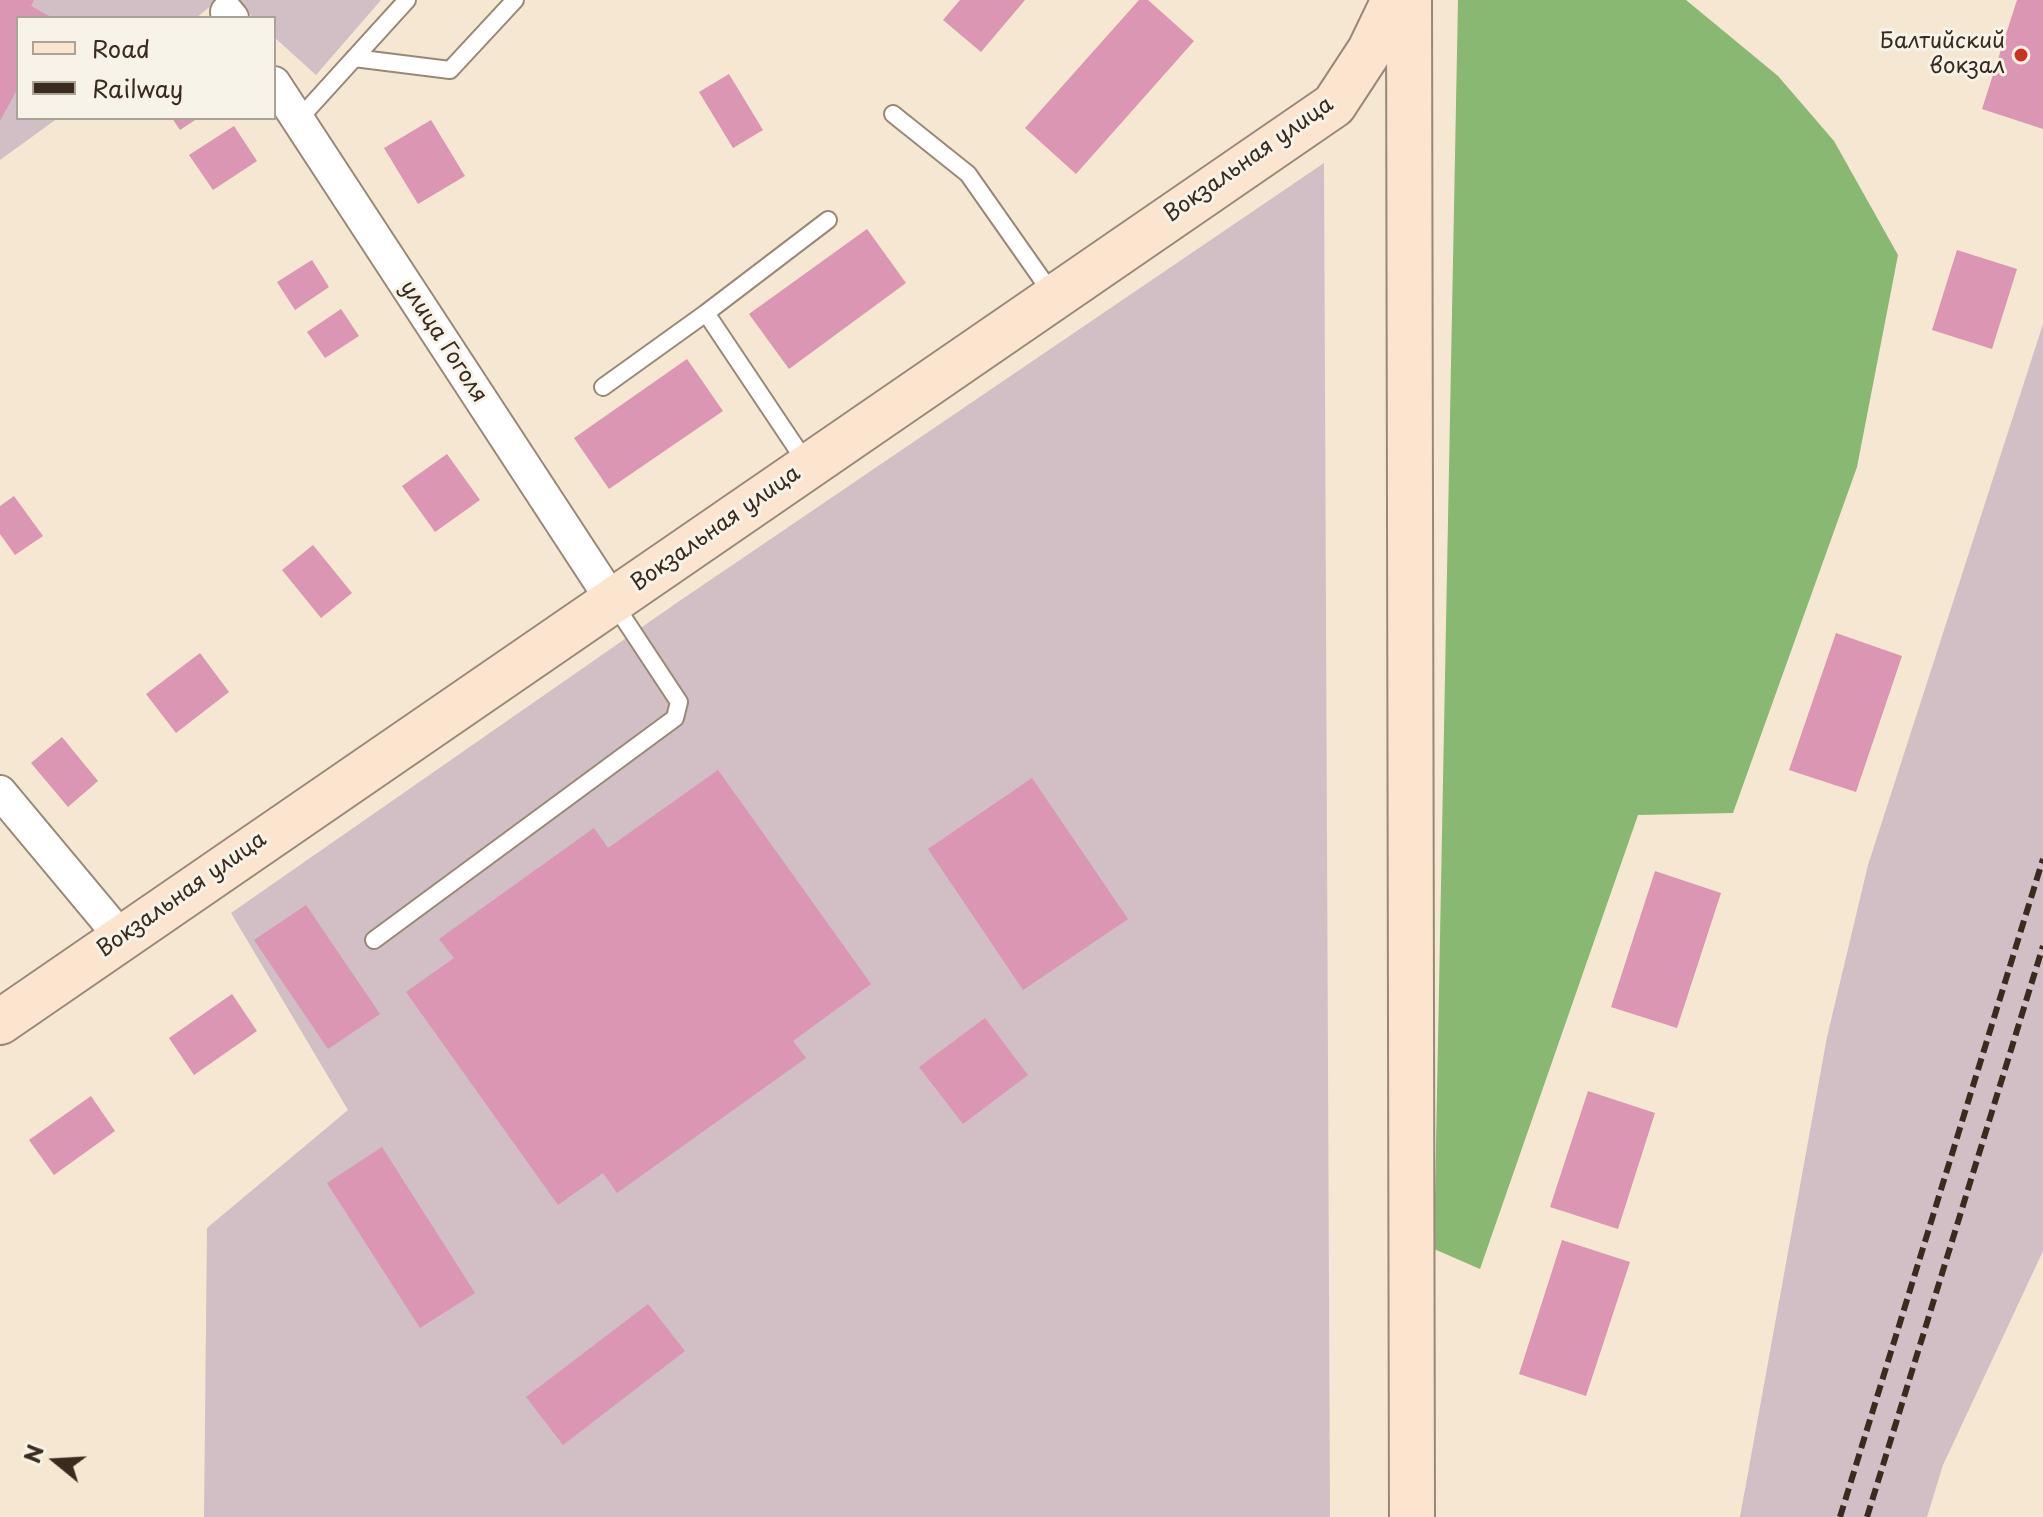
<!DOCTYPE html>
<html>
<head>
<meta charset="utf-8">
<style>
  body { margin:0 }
  #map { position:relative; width:2043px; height:1517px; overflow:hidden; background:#f5e7d2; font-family:"Playpen Sans",sans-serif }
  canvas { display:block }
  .legend { position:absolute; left:16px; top:16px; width:260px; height:104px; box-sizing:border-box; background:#f7f3e8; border:2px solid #aca397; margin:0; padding:10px 14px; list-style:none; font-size:24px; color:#3b2a1e }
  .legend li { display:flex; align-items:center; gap:16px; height:40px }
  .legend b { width:40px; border:2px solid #aca397 }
  .north { position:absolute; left:16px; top:1421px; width:80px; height:80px; -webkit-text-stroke:6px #f7f3e8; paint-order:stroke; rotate:288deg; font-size:22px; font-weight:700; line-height:32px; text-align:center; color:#3b2a1e }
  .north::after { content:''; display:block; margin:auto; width:28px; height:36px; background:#3b2a1e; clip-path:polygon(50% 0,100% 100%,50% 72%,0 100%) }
</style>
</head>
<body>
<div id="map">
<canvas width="2043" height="1517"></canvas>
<ul class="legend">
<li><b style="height:10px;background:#fbe5cf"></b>Road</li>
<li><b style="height:10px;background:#3b2a1e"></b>Railway</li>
</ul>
<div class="north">N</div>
</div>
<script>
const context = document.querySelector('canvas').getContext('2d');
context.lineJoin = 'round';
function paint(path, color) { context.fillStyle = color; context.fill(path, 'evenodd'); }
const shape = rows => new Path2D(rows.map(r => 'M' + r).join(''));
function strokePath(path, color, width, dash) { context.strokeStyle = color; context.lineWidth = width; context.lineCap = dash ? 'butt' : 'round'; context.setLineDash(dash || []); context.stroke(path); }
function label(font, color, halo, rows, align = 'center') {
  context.font = font + ' "Playpen Sans",sans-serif'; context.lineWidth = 6; context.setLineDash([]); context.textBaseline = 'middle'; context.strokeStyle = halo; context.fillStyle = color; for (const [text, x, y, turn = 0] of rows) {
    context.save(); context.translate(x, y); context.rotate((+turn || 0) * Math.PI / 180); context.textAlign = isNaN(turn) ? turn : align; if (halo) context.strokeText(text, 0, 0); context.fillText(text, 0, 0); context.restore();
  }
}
const industrial = shape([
  [0,0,218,0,196,18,18,18,18,118,58,118,0,160],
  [234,0,381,0,316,75,274,37,274,18,254,18],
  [1324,163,1330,1517,204,1517,207,1228,348,1110,231,913,678,602],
  [2043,324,2043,1251,1943,1465,1927,1517,1740,1517,1827,1037,1868,865]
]);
const forest = shape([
  [1458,0,1686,0,1778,76,1834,141,1898,255,1857,467,1733,813,1638,815,1480,1269,1434,1249]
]);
const building = shape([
  [0,0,34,0,31,6,53,18,18,18,18,88,0,121],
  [960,0,1025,0,981,52,943,20],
  [1139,0,1148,0,1194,41,1076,174,1025,128],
  [2017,0,2043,0,2043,129,1982,109],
  [729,74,763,130,733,148,699,92],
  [172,118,198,118,180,130],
  [431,120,465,176,418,204,384,148],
  [234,126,257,161,213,190,189,155],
  [867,229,906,283,789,369,749,314],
  [1957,250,2017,269,1992,349,1932,330],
  [312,260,329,287,295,310,277,282],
  [341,309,359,336,325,358,307,332],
  [687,359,723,411,609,489,574,438],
  [447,454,480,500,435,532,402,486],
  [14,496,43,536,15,555,0,534,0,506],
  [313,545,352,593,321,618,282,570],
  [1836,633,1902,656,1856,792,1789,770],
  [200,653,229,692,176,733,146,694],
  [62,737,98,781,68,807,31,763],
  [718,770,871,984,793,1041,806,1058,617,1193,603,1173,558,1205,406,992,454,958,439,939,594,828,608,848],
  [1032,778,1128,919,1023,990,928,849],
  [1655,871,1721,893,1677,1028,1611,1007],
  [306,905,380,1014,328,1049,254,940],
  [232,994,257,1031,194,1075,169,1038],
  [985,1018,1028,1075,963,1124,919,1067],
  [1588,1091,1655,1113,1618,1229,1550,1207],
  [91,1096,115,1131,54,1175,29,1140],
  [382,1147,475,1293,420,1328,327,1183],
  [1562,1240,1630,1262,1586,1396,1519,1374],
  [648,1304,685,1351,563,1445,526,1397]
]);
const lane = shape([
  [354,58,450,70,515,0],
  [893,114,968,174,1053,295],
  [298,120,407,0],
  [603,387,706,313],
  [807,464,706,313,828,220],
  [374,940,675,718,679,702,613,602]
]);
const street = shape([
  [227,12,232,18],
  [274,83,612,600],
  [0,792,121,937]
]);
const secondary = shape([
  [1409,0,1412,1517],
  [0,1022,1334,105,1370,50,1394,0]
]);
const rail = shape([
  [1840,1517,2043,859],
  [1867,1517,2043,946]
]);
const markers = [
  [2021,55,8,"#c8321e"]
];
const poiNames = [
  ["Балтийский",2005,42],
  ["вокзал",2005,67]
];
const streetNames = [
  ["Вокзальная улица",1249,160,-35],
  ["улица Гоголя",443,342,57],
  ["Вокзальная улица",716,529,-35],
  ["Вокзальная улица",182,895,-35]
];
paint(industrial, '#d2bec5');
paint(forest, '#88b872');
paint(building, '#da96b2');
strokePath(lane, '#988878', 20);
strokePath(street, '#988878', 36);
strokePath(secondary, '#988878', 48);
strokePath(lane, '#fff', 16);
strokePath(street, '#fff', 32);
strokePath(secondary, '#fbe5cf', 44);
strokePath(rail, '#3b2a1e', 6, [12, 6]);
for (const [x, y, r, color] of markers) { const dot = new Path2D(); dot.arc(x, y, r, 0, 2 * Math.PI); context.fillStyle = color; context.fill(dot); strokePath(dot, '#f7f3e8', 3); }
label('22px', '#3b2a1e', '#f7f3e8', poiNames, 'right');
label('22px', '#3b2a1e', '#f7f3e8', streetNames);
</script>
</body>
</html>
